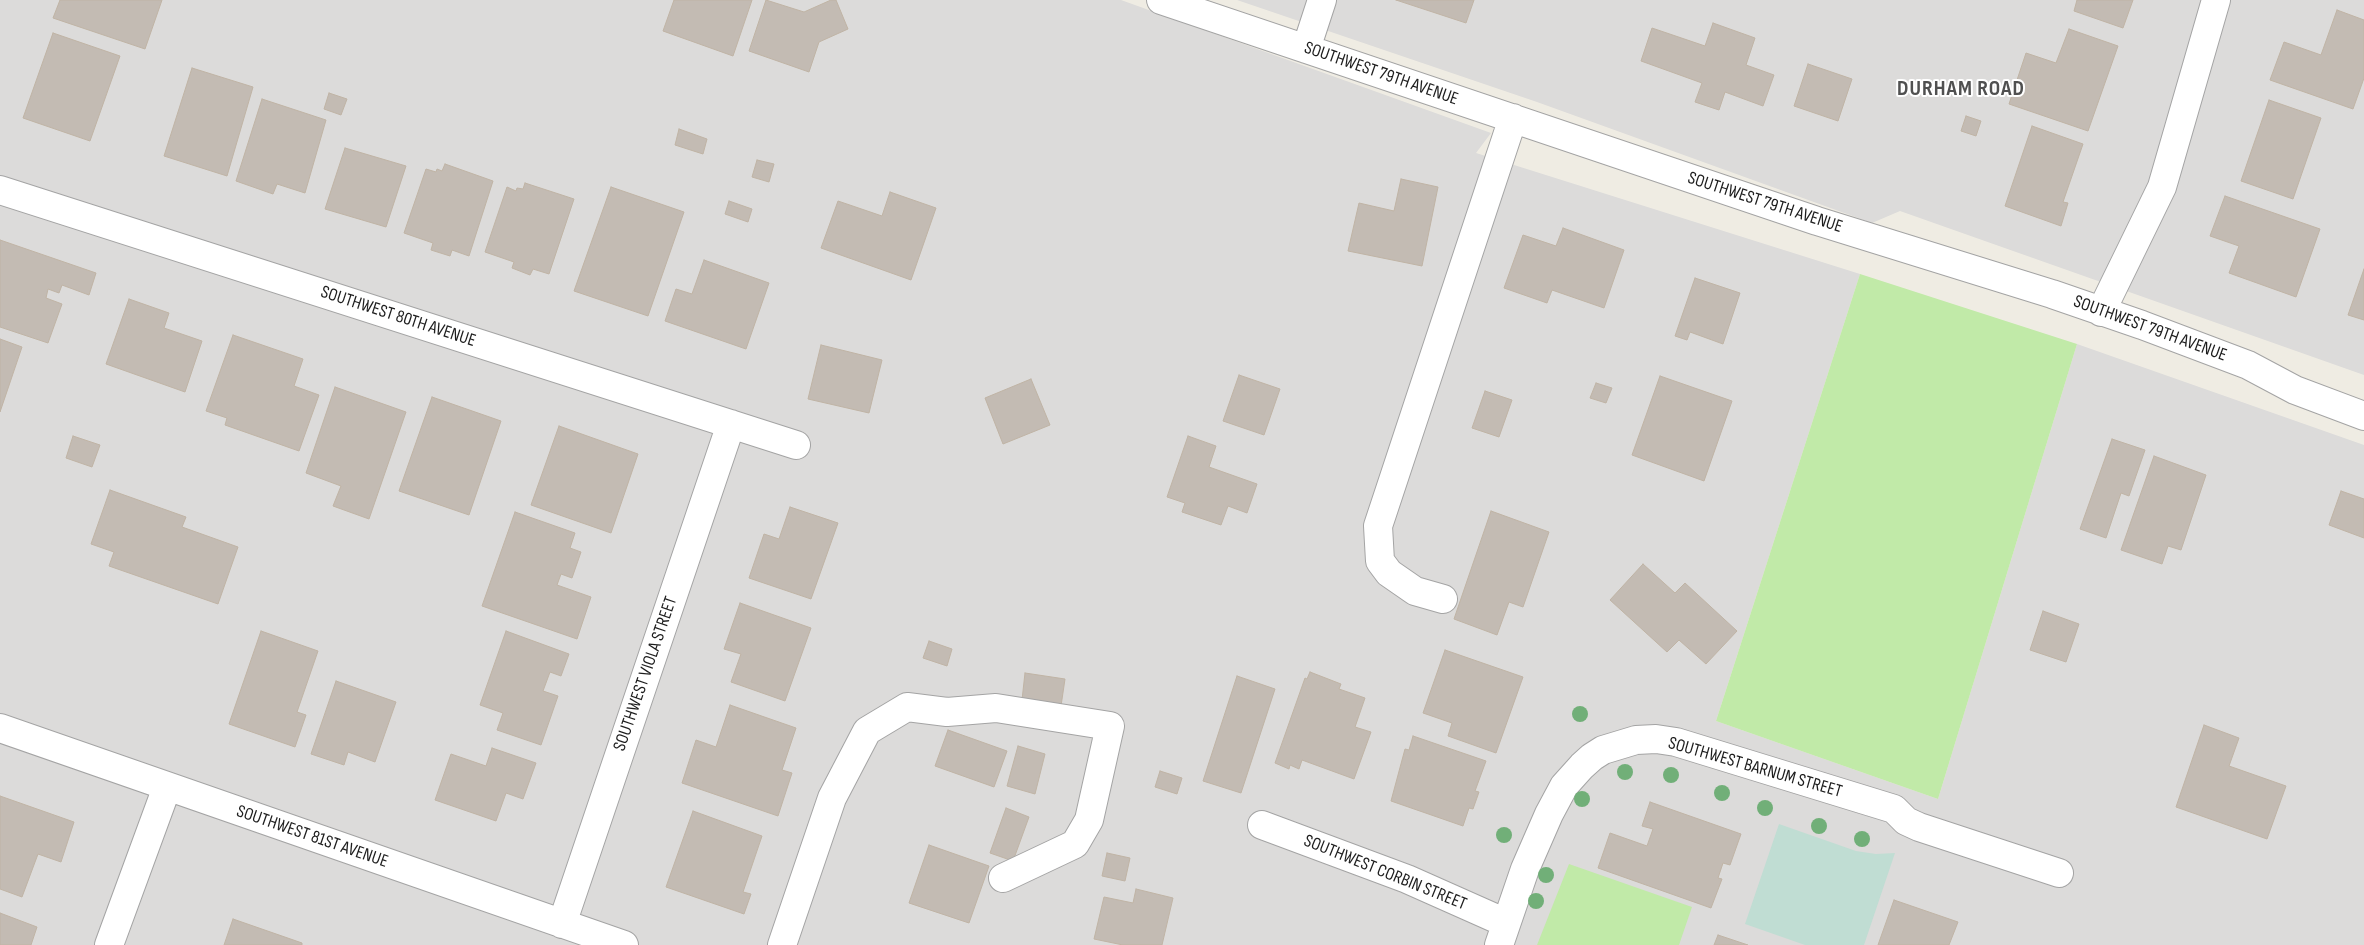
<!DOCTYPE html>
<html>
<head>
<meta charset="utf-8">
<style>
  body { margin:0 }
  canvas { display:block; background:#efece3 }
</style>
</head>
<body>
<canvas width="2364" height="945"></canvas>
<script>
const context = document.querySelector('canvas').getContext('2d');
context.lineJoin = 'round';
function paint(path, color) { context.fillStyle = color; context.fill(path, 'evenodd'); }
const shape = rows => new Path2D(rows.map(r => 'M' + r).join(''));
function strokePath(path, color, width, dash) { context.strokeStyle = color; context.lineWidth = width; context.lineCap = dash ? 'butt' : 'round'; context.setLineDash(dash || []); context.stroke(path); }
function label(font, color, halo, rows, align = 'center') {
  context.font = font + ' "Sofia Sans Condensed",sans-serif'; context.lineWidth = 4; context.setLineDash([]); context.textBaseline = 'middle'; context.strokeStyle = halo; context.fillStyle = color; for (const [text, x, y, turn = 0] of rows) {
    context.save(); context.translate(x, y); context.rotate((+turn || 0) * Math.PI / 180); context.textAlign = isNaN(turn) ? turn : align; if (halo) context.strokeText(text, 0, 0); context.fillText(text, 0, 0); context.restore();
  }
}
const residential = shape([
  [0,0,1121,0,1491,133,1476,153,1860,274,1716,721,1938,799,2077,344,2364,445,2364,945,0,945],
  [1237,0,2364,0,2364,375,1900,211,1872,223,1537,102]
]);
const grass = shape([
  [1860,274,2077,344,1938,799,1716,721],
  [1569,864,1692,907,1679,945,1537,945]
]);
const wetland = shape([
  [1779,824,1856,851,1876,854,1895,853,1864,945,1805,945,1745,924]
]);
const building = shape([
  [60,0,162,0,145,49,53,18,60,0],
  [674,0,752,0,733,56,663,31,674,0],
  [766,0,804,12,831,0,836,0,848,29,819,42,809,72,749,51,766,0],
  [1396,0,1474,0,1466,23,1396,0],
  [2077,0,2133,0,2123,28,2074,11,2077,0],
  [2337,10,2364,20,2364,78,2353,109,2270,80,2284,42,2321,55,2337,10],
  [1713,23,1755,38,1746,65,1774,75,1763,106,1725,92,1719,110,1695,102,1702,83,1641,61,1652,28,1705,46,1713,23],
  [2069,29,2118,46,2088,131,2009,104,2026,53,2056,63,2069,29],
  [53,33,120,56,90,141,23,118,53,33],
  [1808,64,1852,79,1838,121,1794,106,1808,64],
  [192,68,253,87,227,176,164,156,192,68],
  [329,93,347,99,341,115,324,109,329,93],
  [262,99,326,120,305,193,277,184,273,194,236,181,262,99],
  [2269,100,2321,118,2293,199,2241,181,2269,100],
  [1966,116,1981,121,1976,136,1961,131,1966,116],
  [2032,126,2083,144,2063,202,2068,203,2061,226,2005,206,2032,126],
  [679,129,707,139,703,154,675,145,679,129],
  [345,148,406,166,386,227,325,209,345,148],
  [757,160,774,164,769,182,752,177,757,160],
  [445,164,493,181,469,256,452,250,450,256,431,250,433,243,404,233,426,169,436,172,437,169,442,171,445,164],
  [1401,179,1438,187,1422,266,1348,251,1359,203,1394,211,1401,179],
  [525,183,574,199,549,274,533,269,530,275,512,268,514,262,485,252,507,187,516,191,517,188,523,189,525,183],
  [611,187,684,212,648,316,574,291,611,187],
  [890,192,936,208,911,280,821,248,838,201,882,216,890,192],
  [2225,196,2320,229,2296,297,2229,273,2239,246,2210,236,2225,196],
  [729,201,752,209,748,222,725,214,729,201],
  [1563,228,1624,250,1604,308,1552,290,1547,303,1504,288,1523,235,1556,246,1563,228],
  [0,240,96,273,89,295,62,285,59,293,48,289,46,298,62,304,48,343,0,327,0,240],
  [704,260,769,283,746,349,665,321,676,289,692,294,704,260],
  [2364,269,2364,320,2348,315,2364,269],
  [1695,278,1740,293,1723,344,1690,332,1687,340,1675,336,1695,278],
  [129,299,169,313,164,328,202,341,185,392,106,364,129,299],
  [233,335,303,359,294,386,319,395,299,451,225,425,227,418,206,411,233,335],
  [0,339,22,347,0,412,0,339],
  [821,345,882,360,869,413,808,399,821,345],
  [1239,375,1280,389,1264,435,1223,421,1239,375],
  [1660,376,1732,401,1704,481,1632,455,1660,376],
  [1031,379,1050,425,1003,444,985,398,1031,379],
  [1596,383,1612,388,1606,403,1590,398,1596,383],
  [335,387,406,412,369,519,333,506,341,486,306,473,335,387],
  [1485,391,1512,400,1499,437,1472,428,1485,391],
  [432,397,501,421,469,515,399,491,432,397],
  [559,426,638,454,611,533,531,505,559,426],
  [73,436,100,445,92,467,66,458,73,436],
  [1188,436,1216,446,1209,467,1257,484,1247,513,1228,506,1221,525,1182,512,1185,503,1167,497,1188,436],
  [2112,439,2145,450,2129,496,2121,493,2106,538,2080,529,2112,439],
  [2154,456,2206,475,2181,550,2168,546,2162,564,2121,550,2154,456],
  [110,490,186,517,182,527,238,547,218,604,109,566,114,552,91,544,110,490],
  [2341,491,2364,499,2364,538,2329,525,2341,491],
  [790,507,838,523,811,599,749,578,764,534,779,539,790,507],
  [1491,511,1549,532,1523,607,1509,602,1497,635,1454,619,1491,511],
  [515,512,575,533,570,548,581,552,572,578,561,574,557,585,591,597,577,639,482,606,515,512],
  [1643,564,1675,593,1685,583,1737,631,1706,664,1679,640,1667,652,1610,600,1643,564],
  [740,603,811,628,785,701,731,682,741,654,724,649,740,603],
  [2043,611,2079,624,2066,662,2030,650,2043,611],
  [261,631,318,651,297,712,306,715,295,747,229,724,261,631],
  [506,631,569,654,561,676,550,672,543,691,558,696,541,745,497,730,503,713,480,705,506,631],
  [929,641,952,649,947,666,923,658,929,641],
  [1445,650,1523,677,1496,753,1448,736,1452,723,1423,713,1445,650],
  [1310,672,1341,684,1339,689,1365,698,1355,727,1371,732,1354,779,1302,760,1299,769,1290,765,1289,769,1275,763,1305,678,1307,679,1310,672],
  [1025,673,1065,679,1061,706,1022,700,1025,673],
  [1237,676,1275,689,1241,793,1203,781,1237,676],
  [336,681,396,702,375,762,348,752,344,765,311,754,336,681],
  [730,705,796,728,782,770,792,773,778,816,682,783,696,740,716,747,730,705],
  [2204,725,2239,738,2229,766,2286,786,2267,839,2176,807,2204,725],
  [948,730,1007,751,994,787,935,766,948,730],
  [1413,736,1486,761,1475,791,1479,792,1473,809,1469,808,1463,826,1391,801,1405,749,1409,750,1413,736],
  [1018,746,1045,754,1035,794,1007,786,1018,746],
  [492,748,536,763,523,799,506,793,496,821,435,800,451,754,486,766,492,748],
  [1160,771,1182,778,1177,794,1155,787,1160,771],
  [0,796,74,822,61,862,38,854,22,897,0,889,0,796],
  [1650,802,1741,834,1730,865,1723,863,1718,878,1722,879,1711,908,1598,868,1610,833,1647,846,1653,829,1642,826,1650,802],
  [1006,808,1029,817,1013,861,990,853,1006,808],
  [693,811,762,836,743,892,751,894,744,914,666,887,693,811],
  [929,845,989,866,969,923,909,903,929,845],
  [1107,853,1130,858,1125,881,1102,876,1107,853],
  [1136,889,1173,898,1162,945,1123,945,1094,939,1104,897,1133,903,1136,889],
  [1894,900,1958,922,1949,945,1878,945,1894,900],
  [0,913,37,927,31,945,0,945,0,913],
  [233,919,302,943,302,945,224,945,233,919],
  [1718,935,1748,945,1714,945,1718,935]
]);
const minor = shape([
  [1161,0,1817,221,2052,294,2142,325,2248,365,2295,390,2364,416],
  [1306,49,1322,0],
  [0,190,796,445],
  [2101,312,2162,187,2216,0],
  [1443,599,1415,591,1389,573,1380,561,1378,526,1513,118],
  [0,728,624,945],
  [1262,825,1407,879,1506,923],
  [562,924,731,424],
  [109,945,167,787],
  [782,945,832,798,867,731,907,707,947,712,996,708,1110,726,1089,820,1075,844,1003,878],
  [1499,945,1525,869,1549,814,1564,786,1582,766,1592,757,1603,750,1636,740,1656,739,1676,742,1894,809,1906,821,1919,827,2059,873]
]);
const trees = [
  [1580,714],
  [1625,772],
  [1671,775],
  [1722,793],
  [1582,799],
  [1765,808],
  [1819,826],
  [1504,835],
  [1862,839],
  [1546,875],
  [1536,901]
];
const streetNames = [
  ["SOUTHWEST 79TH AVENUE",1381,74,19],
  ["SOUTHWEST 79TH AVENUE",1765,203,18],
  ["SOUTHWEST 80TH AVENUE",398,317,18],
  ["SOUTHWEST 79TH AVENUE",2150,329,20],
  ["SOUTHWEST VIOLA STREET",646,674,-71],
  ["SOUTHWEST BARNUM STREET",1755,768,16],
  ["SOUTHWEST 81ST AVENUE",312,837,19],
  ["SOUTHWEST CORBIN STREET",1385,873,22]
];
const districtNames = [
  ["DURHAM ROAD",1961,89]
];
paint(residential, '#dcdbda');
paint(grass, '#c1eaa8');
paint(wetland, '#c0ddd3');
paint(building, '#c3bbb3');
strokePath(building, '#c0b4a5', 1);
strokePath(minor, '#a4a4a4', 30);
strokePath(minor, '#fff', 28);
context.fillStyle = '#71af78';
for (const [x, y] of trees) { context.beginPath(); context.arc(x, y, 8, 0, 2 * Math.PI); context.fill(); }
label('18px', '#1d1d1d', '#fff', streetNames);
context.letterSpacing = '1px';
label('bold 22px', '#505050', '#fff', districtNames);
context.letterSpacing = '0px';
</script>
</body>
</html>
